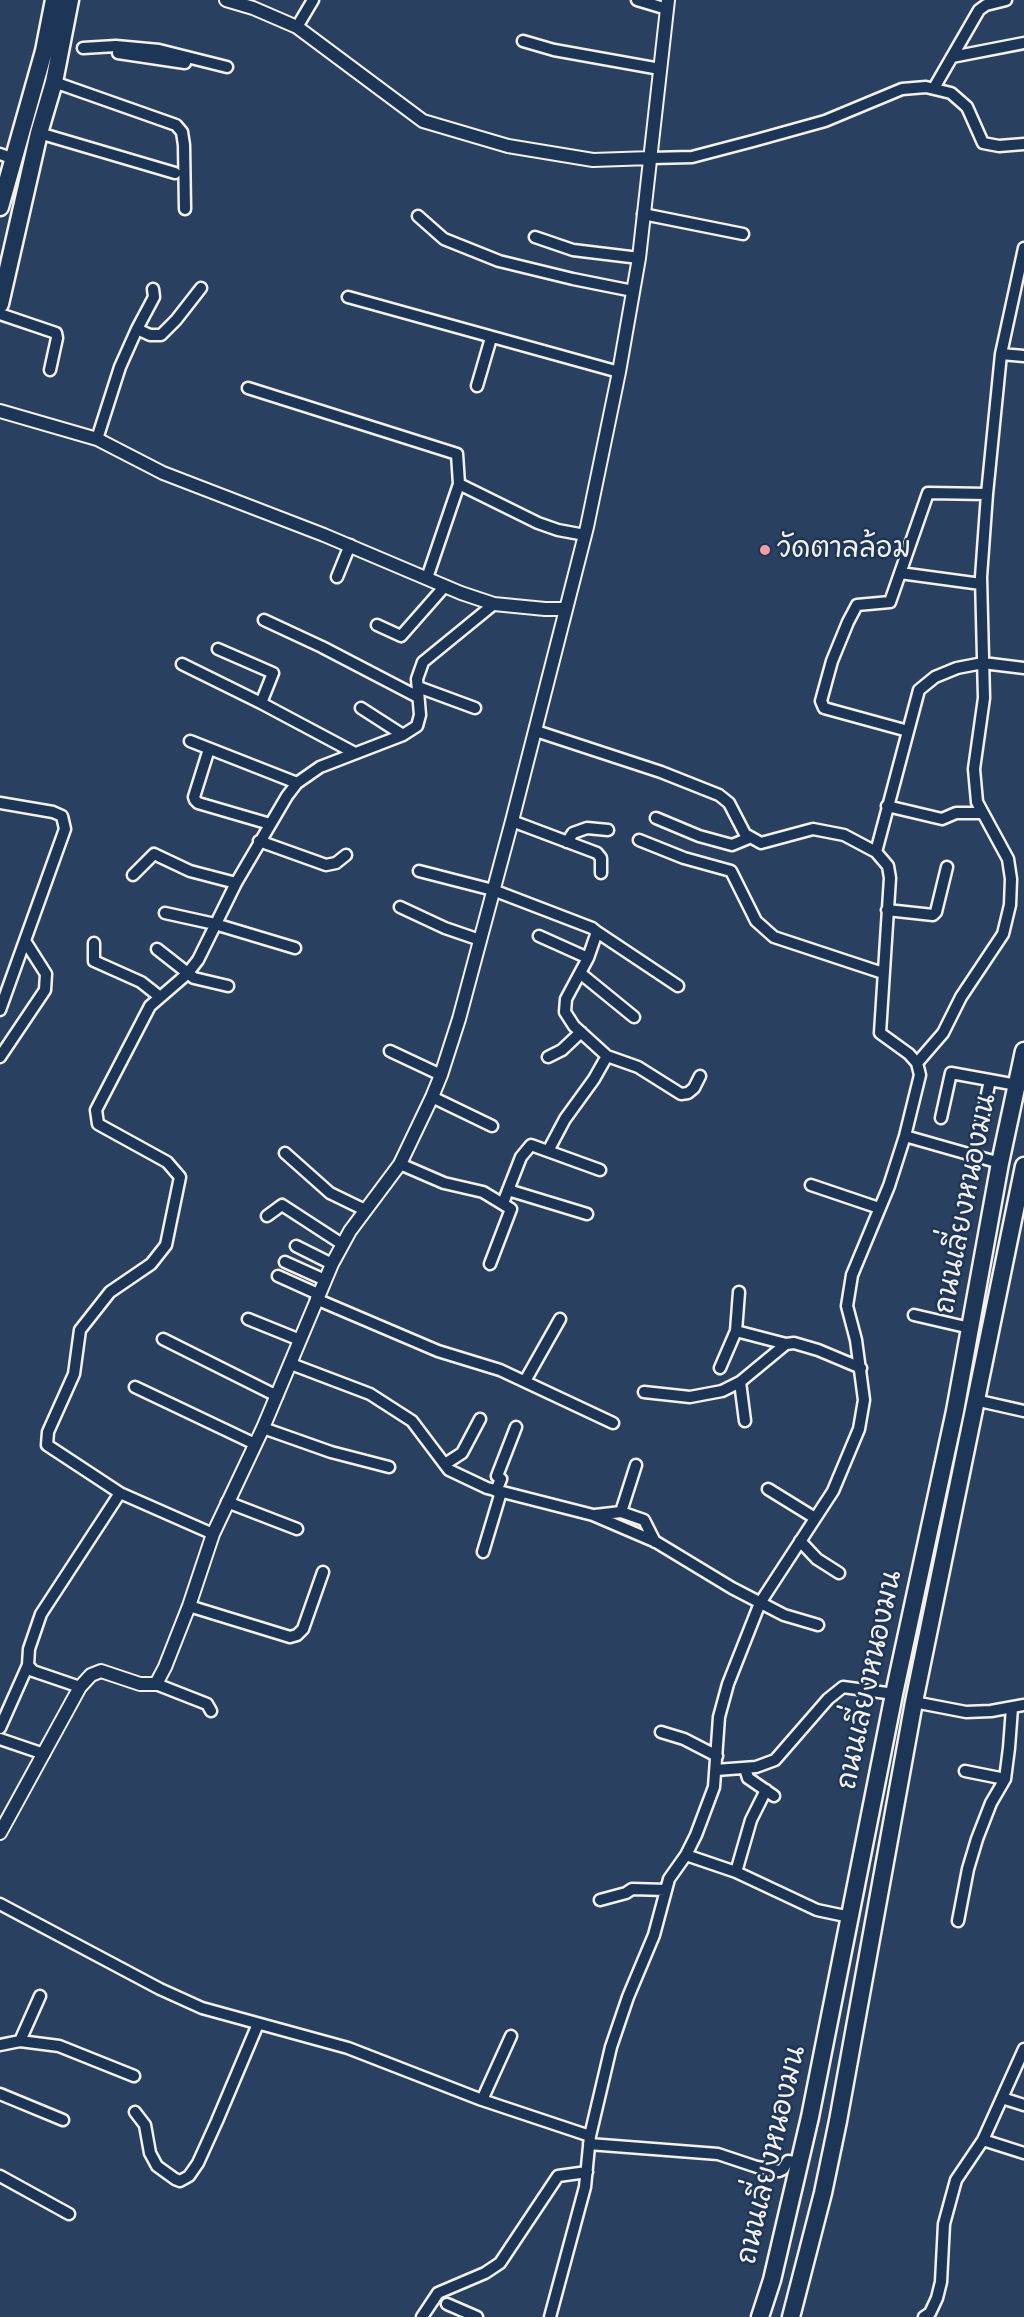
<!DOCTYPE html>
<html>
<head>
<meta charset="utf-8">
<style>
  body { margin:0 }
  canvas { display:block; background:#2a4060 }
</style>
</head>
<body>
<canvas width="1024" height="2317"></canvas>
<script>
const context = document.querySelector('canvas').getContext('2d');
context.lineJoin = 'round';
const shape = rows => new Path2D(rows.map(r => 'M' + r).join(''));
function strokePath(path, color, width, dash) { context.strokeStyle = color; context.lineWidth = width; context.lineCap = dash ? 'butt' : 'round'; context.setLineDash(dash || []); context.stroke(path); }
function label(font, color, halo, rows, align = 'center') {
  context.font = font + ' Caveat,"Playpen Sans Thai",sans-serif'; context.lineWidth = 5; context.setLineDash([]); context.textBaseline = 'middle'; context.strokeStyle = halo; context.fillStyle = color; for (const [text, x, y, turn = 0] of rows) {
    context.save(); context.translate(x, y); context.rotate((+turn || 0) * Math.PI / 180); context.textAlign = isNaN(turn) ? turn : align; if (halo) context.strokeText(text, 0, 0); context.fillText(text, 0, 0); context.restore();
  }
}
const minor = shape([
  [637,0,667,9],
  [297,27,313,0],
  [523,41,554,50,660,69],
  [83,48,116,46,159,50,227,67],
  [118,53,185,63],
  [952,57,1024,43],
  [54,82,176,125,182,132,184,145,185,209],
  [934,88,979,10,986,5,1006,0],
  [39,133,175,173],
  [0,154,14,159],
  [651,158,692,157,753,141,825,121,902,89,926,87,951,93,967,107,983,143,999,146,1024,144],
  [643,214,743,234],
  [418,216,444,239,499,261,573,279,633,291],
  [535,237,573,250,639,258],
  [348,297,619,372],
  [0,314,56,333,57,338,50,370],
  [137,329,154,297,153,289],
  [1001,354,1024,356],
  [477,386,491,338],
  [248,388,457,454,459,484,538,523,558,530,585,535],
  [97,439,120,367,137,329,150,335,161,335,176,320,201,288],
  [900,573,981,584],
  [337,577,350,545],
  [427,578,459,484],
  [264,620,322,647,418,697],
  [377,625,401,636,445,586],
  [218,649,273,673,261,703],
  [182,664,261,703,353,752],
  [418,687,475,708],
  [361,708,403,735],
  [536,731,661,772,719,795,729,803,745,834,761,843,813,829,844,835,876,852,888,866,890,878,880,1033,909,1054,917,1063,920,1075,905,1136,889,1186,852,1275,847,1306,856,1340,864,1400,859,1429,833,1491,760,1603,728,1684,719,1717,714,1787,696,1835,686,1855,669,1879,654,1935,628,1997,611,2047,590,2136,585,2187,550,2317],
  [908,731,824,708,821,701,832,661,848,622,857,605,890,602,928,493,987,494],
  [190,741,297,783],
  [209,749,194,797,195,800,198,803,270,824],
  [0,803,53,812,62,816,65,829,0,1010],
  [887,806,942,819,956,813,983,813],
  [656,818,699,836,732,845,749,838],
  [512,821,597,853,601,858,601,873],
  [639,840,684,858,731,871,756,921,774,937,883,973],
  [259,841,326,865,336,863,346,855],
  [567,842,573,833,587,828,608,830],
  [876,852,919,690,935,677,957,668,983,663,1024,668],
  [419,871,493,890,592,928,597,932,588,958,566,999,565,1012,574,1026,607,1056,594,1079,565,1119,548,1151],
  [133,875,154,854,190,871,236,883],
  [400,907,445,928,480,940],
  [887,910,933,915,936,912,947,867],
  [165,913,215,924,295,948],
  [597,932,678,986],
  [539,936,588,958],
  [94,943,94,961,141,982,160,997],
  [157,949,194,978,228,986],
  [580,973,634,1017],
  [390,1051,441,1075],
  [607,1056,638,1067,681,1094,688,1093,694,1088,700,1076],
  [0,1057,45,990,46,974,25,941],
  [548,1057,562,1050,581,1032],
  [917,1063,943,1033,961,997,1003,934,1010,905,1011,879,1008,859,977,802,974,769,984,698,981,577,987,494,1001,354,1024,248],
  [432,1097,492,1126],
  [941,1118,951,1073,1017,1085],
  [980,1128,990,1080],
  [905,1136,1000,1163],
  [285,1153,330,1193,365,1210],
  [400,1164,444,1183,483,1192,511,1209,490,1264],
  [811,1185,879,1208],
  [508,1190,587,1214],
  [503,1203,521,1157,531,1145,600,1170],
  [267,1216,282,1205,342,1244],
  [296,1246,332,1264],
  [285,1262,325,1280],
  [278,1276,318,1294],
  [316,1299,438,1351,500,1370,613,1423],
  [914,1315,970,1328],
  [248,1319,300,1340],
  [736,1331,786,1344],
  [163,1339,277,1396],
  [291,1364,370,1394,412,1421,449,1470,487,1488,593,1515,656,1542,732,1588,784,1615,818,1625],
  [720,1368,736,1331,739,1292],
  [525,1381,560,1319],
  [740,1382,745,1421],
  [135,1387,255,1444],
  [644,1392,690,1397,722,1391,740,1382,786,1344,794,1343,818,1350,861,1368],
  [975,1400,1024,1411],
  [263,1428,331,1452,389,1467],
  [445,1464,462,1453,480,1419],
  [768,1489,815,1518],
  [496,1491,501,1479,497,1476,516,1427],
  [227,1502,297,1529],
  [621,1512,636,1465],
  [595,1515,621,1512,644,1520,655,1542],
  [213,1534,120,1493,47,1445,48,1432,74,1374,80,1330,110,1292,151,1264,166,1245,180,1177,167,1162,98,1124,96,1110,150,1006,187,974,198,960,236,883,287,796,297,783,320,767,403,735,417,726,420,715,417,679,423,662,494,604],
  [800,1541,817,1559,839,1573],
  [483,1552,501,1492],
  [189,1606,290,1637,297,1635,303,1629,323,1572],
  [156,1684,207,1704,211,1711],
  [80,1687,33,1671,28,1665,29,1649,41,1614,120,1493],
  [914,1702,966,1712,991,1711,1024,1705],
  [0,1728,28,1665],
  [661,1732,684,1739,717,1756],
  [0,1739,44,1754],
  [745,1768,748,1778,774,1796],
  [716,1770,756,1767,775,1760,828,1699,843,1687,894,1694],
  [965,1771,1005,1779],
  [686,1855,736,1872,817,1910,850,1917],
  [736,1872,751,1820,766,1790],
  [600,1900,626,1893,632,1889,666,1890],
  [0,1904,160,1989,202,2008,348,2048,482,2100,590,2136],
  [958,1921,968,1869,977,1839,991,1803,1005,1779,1009,1748,1012,1708],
  [20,2041,40,1996],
  [0,2045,20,2041,59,2046,134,2076],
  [0,2094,63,2120],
  [1002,2098,1024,2105],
  [482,2100,511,2036],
  [135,2112,145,2125,150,2153,157,2166,175,2179,180,2181,189,2176,198,2163,217,2121,258,2024],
  [983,2140,1024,2153],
  [589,2144,718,2154,757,2167,779,2171,783,2169,788,2161,799,2163],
  [0,2176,69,2214],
  [447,2304,477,2317],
  [422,2317,438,2293,485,2273,500,2263,558,2176,587,2172],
  [924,2317,930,2313,937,2298,941,2282,944,2224,956,2180,983,2140,1024,2049]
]);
const tertiary = shape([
  [226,0,253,8,297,27,423,121,508,146,593,160,651,158],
  [0,411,97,439,163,473,324,535,461,593,494,604,545,609,565,609],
  [0,1833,80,1687,91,1675,101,1671,140,1684,156,1684,165,1667,189,1606,213,1534,263,1428,332,1264,350,1231,400,1164,432,1097,441,1075,459,1019,512,821,587,527,619,372,639,258,668,0]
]);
const primary = shape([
  [0,207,44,51,54,0],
  [0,304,39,133,54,82,70,0]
]);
const trunk = shape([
  [760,2317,772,2280,810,2117,894,1694,955,1411,1000,1163,1024,1051],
  [791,2317,823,2193,838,2121,914,1702,1024,1166]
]);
const markers = [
  [765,550,6,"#ff9aa2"]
];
const poiNames = [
  ["วัดตาลล้อม",777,550]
];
const streetNames = [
  ["ถนนเลี่ยงหนองมน",966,1204,-79],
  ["ถนนเลี่ยงหนองมน",870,1680,-78],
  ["ถนนเลี่ยงหนองมน",772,2155,-77]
];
strokePath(minor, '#f4f1e8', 15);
strokePath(tertiary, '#f4f1e8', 16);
strokePath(primary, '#f4f1e8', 21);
strokePath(trunk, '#f4f1e8', 21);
strokePath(minor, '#1d3557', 10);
strokePath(tertiary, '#1d3557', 12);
strokePath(primary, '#1d3557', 16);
strokePath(trunk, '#1d3557', 16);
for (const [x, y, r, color] of markers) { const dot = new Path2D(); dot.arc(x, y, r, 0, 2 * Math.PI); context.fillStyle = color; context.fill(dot); strokePath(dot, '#1d3557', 2); }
label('28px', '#f4f1e8', '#1d3557', poiNames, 'left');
label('28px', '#f4f1e8', '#1d3557', streetNames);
</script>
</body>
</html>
